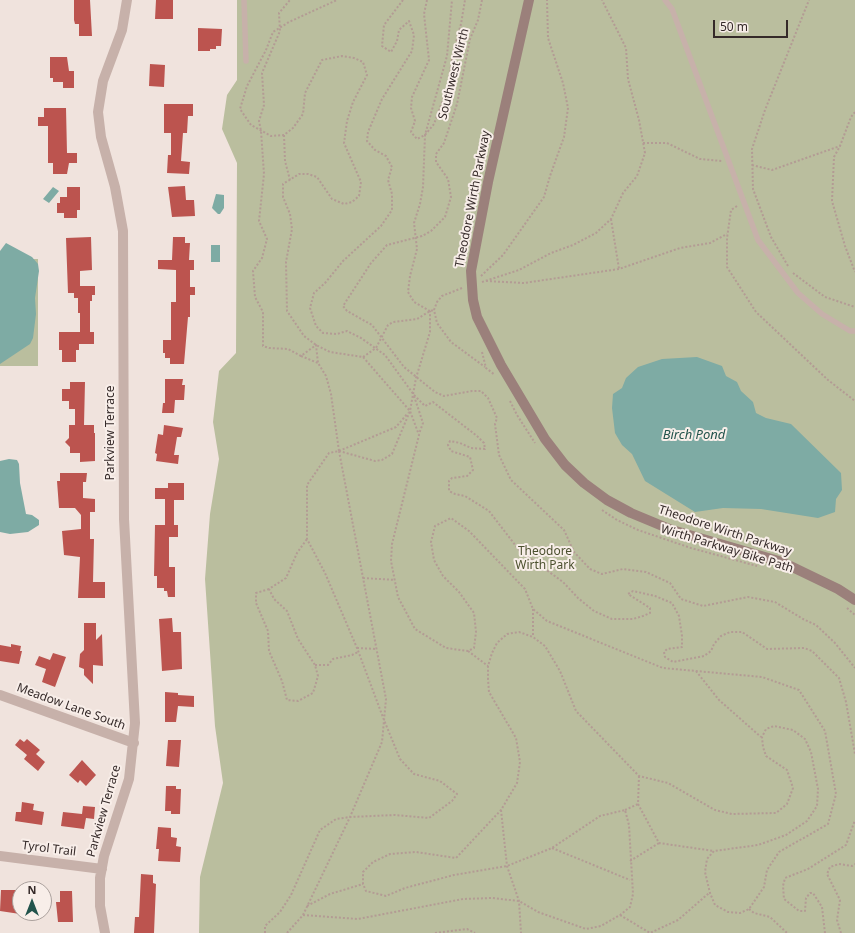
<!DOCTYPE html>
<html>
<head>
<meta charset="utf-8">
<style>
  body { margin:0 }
  #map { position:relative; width:855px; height:933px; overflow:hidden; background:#f0e3dd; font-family:"Noto Sans",sans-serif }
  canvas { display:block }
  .north { position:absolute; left:12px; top:881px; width:40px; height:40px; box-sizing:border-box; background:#f8eee9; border:1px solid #aaa09c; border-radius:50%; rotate:0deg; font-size:11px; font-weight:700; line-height:16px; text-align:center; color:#352a29 }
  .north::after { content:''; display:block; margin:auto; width:14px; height:18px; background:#22534c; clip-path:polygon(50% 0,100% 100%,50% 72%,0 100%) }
  .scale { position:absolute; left:713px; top:20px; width:75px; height:18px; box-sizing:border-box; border:2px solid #352a29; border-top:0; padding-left:5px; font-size:12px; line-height:14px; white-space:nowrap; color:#352a29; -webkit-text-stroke:3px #f8eee9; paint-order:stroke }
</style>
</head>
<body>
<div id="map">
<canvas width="855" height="933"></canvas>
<div class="north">N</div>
<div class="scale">50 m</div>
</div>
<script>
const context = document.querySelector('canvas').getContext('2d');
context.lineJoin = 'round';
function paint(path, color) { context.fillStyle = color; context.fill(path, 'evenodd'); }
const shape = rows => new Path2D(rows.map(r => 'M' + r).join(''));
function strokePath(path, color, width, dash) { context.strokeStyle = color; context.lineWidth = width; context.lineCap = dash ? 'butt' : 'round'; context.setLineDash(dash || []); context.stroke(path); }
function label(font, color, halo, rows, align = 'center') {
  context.font = font + ' "Noto Sans",sans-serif'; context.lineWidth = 4; context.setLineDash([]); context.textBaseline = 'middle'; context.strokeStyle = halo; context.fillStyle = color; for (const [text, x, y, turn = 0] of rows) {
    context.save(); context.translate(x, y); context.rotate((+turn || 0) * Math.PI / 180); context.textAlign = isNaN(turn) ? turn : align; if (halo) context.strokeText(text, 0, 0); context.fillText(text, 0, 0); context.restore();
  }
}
const green = shape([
  [237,0,855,0,855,933,199,933,200,877,223,783,215,726,205,579,210,514,219,459,213,422,219,371,236,353,237,163,222,129,227,95,237,80],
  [0,259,38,259,38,366,0,366]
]);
const water = shape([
  [53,187,59,191,49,203,43,199],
  [216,194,224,195,224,208,220,214,218,214,212,208],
  [6,243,32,257,38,264,39,271,35,298,36,314,33,338,30,344,0,364,0,251],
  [211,245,220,245,220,262,211,262],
  [697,357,722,366,726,376,737,382,741,391,753,402,756,413,766,418,791,424,841,473,842,490,836,499,835,512,818,518,761,509,723,508,695,512,645,481,632,454,622,445,615,433,612,408,613,394,622,388,626,378,638,367,662,359],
  [9,459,17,460,19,464,20,483,26,514,32,515,39,520,39,525,28,532,10,534,0,532,0,461]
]);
const building = shape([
  [74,0,90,0,92,36,79,36,79,24,75,24,74,20],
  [156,0,173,0,173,19,155,19],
  [198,28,222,29,221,46,216,46,216,49,210,49,210,51,198,51],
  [50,57,67,57,69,71,74,71,74,88,63,88,63,82,53,82,53,78,50,78],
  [150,64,165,65,164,87,149,86],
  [164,104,193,104,193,116,188,116,187,133,183,133,181,161,190,162,189,174,167,173,168,155,171,155,171,133,164,133],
  [44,108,66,108,67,153,77,153,77,163,69,163,67,174,53,174,53,163,48,163,48,126,38,126,38,117,44,117],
  [185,186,186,200,194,200,195,216,172,217,168,187],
  [67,187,80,187,80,210,77,210,77,218,64,218,64,213,57,213,57,203,60,203,60,197,67,197],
  [91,237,92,270,80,271,80,286,95,286,95,295,92,295,92,301,90,301,90,332,94,332,94,344,79,344,79,350,76,350,76,362,62,362,62,350,59,350,59,332,80,332,80,313,78,313,78,298,74,298,74,293,68,293,66,238],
  [173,237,185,237,185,243,190,243,189,260,194,260,194,270,190,270,190,287,195,287,195,295,190,295,190,317,188,317,184,364,170,364,170,358,165,358,165,353,163,353,163,340,171,340,171,302,176,302,176,270,158,269,158,260,172,260],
  [165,379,183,379,182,385,185,385,184,400,175,400,174,413,162,413,163,403,165,403],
  [70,382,85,382,84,425,94,425,94,433,95,433,95,461,80,462,80,453,70,453,70,447,65,442,69,438,69,425,75,425,75,409,69,409,69,401,62,401,62,389,70,389],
  [164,425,183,428,181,437,177,437,174,455,179,455,178,464,156,461,157,454,155,453,158,434,163,435],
  [60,473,87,473,86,482,83,482,83,498,95,499,95,512,90,512,90,539,94,539,93,582,105,582,105,598,78,598,80,557,64,555,62,531,81,529,81,515,75,508,59,508,57,481,60,481],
  [168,483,184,483,184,500,174,500,174,525,178,525,178,537,169,537,169,567,175,567,175,597,168,597,167,591,164,591,164,588,157,588,157,576,154,576,155,525,165,525,165,499,155,499,155,488,168,488],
  [172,618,173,632,181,632,182,669,162,671,159,619],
  [84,623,96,623,96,640,102,634,103,666,93,665,93,684,84,675,84,669,79,667,80,654,84,650],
  [11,644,21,646,20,651,22,651,19,664,0,661,0,645,11,647],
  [53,653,66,657,55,687,42,682,46,669,35,665,39,656,50,660],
  [165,692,178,693,178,695,194,696,194,707,178,706,176,722,165,722],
  [20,739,24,742,27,739,40,750,36,754,45,762,38,771,24,759,27,755,15,745],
  [168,740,181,740,179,767,166,766],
  [82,760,96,775,86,786,80,780,78,783,69,775],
  [166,786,176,786,176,789,181,789,180,814,171,814,171,811,165,811],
  [22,802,34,804,33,810,44,812,42,825,15,821,16,812,21,812],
  [83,806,95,807,94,819,86,818,84,829,61,826,63,812,82,814],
  [158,827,171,828,171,837,177,838,176,846,181,847,180,862,158,861,159,849,156,849],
  [141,874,153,875,153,883,156,884,154,933,134,933,135,917,139,917],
  [1,890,20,890,20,914,0,911],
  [60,891,72,891,73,922,58,922,56,902,60,902]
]);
const path = shape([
  [403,0,384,25,382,46,391,52,397,41,399,30,409,21,414,35,412,51,382,99,368,132,367,141,375,150,386,156,392,167,388,180,392,194,392,210,381,226,343,261,325,283,314,293,310,308,316,326,323,333,337,334,347,331,361,338,385,355,414,395,425,406,433,402,477,436,484,443,485,449,471,448,460,443,450,441,448,445,451,451,470,457,473,470,467,476,452,478,449,481,449,491,455,494,465,496,489,511,519,550,563,582,578,598,594,611,612,619,633,619,643,616,650,613,650,608,628,594,633,591,655,596,672,603,679,616,682,636,682,647,667,649,664,652,665,657,673,662,704,656,711,651,714,644,721,636,730,632,742,632,767,649,804,648,812,651,839,678,846,702,855,754],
  [427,0,424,14,429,60,412,97,411,108,415,121,411,132,417,139,425,135,434,124,448,86,453,53,461,24,465,0],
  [482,0,478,20,470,39,457,104,444,143,436,154,436,162,448,179,451,197,445,217,431,231,422,236,387,245,371,263,343,306,347,311,372,325,404,367,435,392,444,396,472,391,481,391,488,398,497,418,495,424,499,455,511,480,564,530,574,552,590,569,602,574,623,569,646,572,670,583,681,599,703,606,748,597,775,602,803,619,816,625,835,643,855,668],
  [855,112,851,117,840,146,834,157,832,201,845,246,855,272],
  [284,135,285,161,290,180],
  [643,143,667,143,700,159,722,161],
  [752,165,772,170,840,146],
  [737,206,731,210,727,238,727,267,756,312,828,380,855,401],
  [611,219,619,269],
  [788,266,771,237,753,189,752,149,765,110,809,0],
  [793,273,825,297,855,307],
  [481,276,503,255,544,197,550,176,564,137,568,108,563,83,548,38,547,0],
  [486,281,524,283,619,269,680,248,710,243,727,234],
  [482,282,519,270,551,253,573,245,596,233,611,219,623,193,637,176,645,153,639,120,628,79,626,48,602,0],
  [462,288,442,296,437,302,434,310,437,323,451,342,485,367],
  [430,311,414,302,408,292,410,276,417,249,414,223,420,204,423,187,425,135,447,56,452,0],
  [482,352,486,368,495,375],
  [301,356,318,363],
  [363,357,376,348,388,325,393,322,417,319,430,311,434,310],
  [414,396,423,423,419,434],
  [510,401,517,415,535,443],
  [339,451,375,461,382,460,392,454,410,411,416,378,430,332,430,311],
  [339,451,396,427,408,413],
  [602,510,617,520,638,530,691,548,757,566],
  [363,578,395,580],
  [269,589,256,593,256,603,268,631,269,651,282,681,287,700,298,701,313,693,318,676,315,665,298,639,287,611,274,599,269,589,286,578,297,553,307,539],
  [847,608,855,615],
  [533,609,533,637],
  [357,648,377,649],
  [468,651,488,666],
  [315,665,328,665,333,659,352,655,358,652],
  [696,671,719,700,761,737],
  [639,776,638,804,659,843,714,851],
  [501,810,507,866,519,901,521,933],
  [625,810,638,804],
  [552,848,630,880],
  [630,861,659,843],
  [307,906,330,894,363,884],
  [749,909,754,913,770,917,787,933],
  [303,915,358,919,463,899,492,898,519,901,538,912,586,929,601,926,620,915,630,907,633,894,629,825,625,810,600,816,552,848,507,866,454,875,405,888,386,896,366,891,363,884,363,872,373,862,390,854,416,852,456,858,501,810,517,783,520,762,516,738,489,692,488,679,488,666,492,653,497,643,507,634,519,632,533,637,545,646,560,671,576,711,639,776,668,783,715,810,732,814,776,813,787,804,793,788,787,770,766,756,763,747,762,737,766,729,774,726,793,730,805,739,811,752,818,789,817,806,807,821,786,835,758,845,714,851,707,859,705,872,710,893,715,905,728,912,740,913,749,909,764,887,767,870,779,852,828,824,836,794,825,731,799,690,762,677,663,668,547,621,533,609,525,589,469,531,451,518,435,526,431,542,434,560,443,576,459,592,474,613,476,632,474,648,468,651,446,648,415,629,398,597,391,561,392,544,419,435,410,411,363,357,330,352,316,345,304,336,287,311,286,262,292,229,290,214,283,197,283,184,299,174,308,174,317,177,332,199,344,204,352,202,359,196,361,182,344,143,347,121,353,102,367,75,363,62,354,58,342,56,322,60,305,93,303,114,293,128,284,135,271,136,251,125,240,109,247,86,266,50,273,32,289,22,337,0],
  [620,915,650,933,678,920,709,893],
  [265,933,265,926,280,912,291,895,320,830,336,819,350,817,395,815,429,818,452,801,457,794,440,781,414,774,400,759,384,720,357,648,325,573,307,539,307,485,329,453,339,451,331,394,326,376,318,363,316,345,301,356,288,349,269,348,263,346,263,312,255,297,253,271,262,258,267,239,259,221,264,174,261,131,259,121,264,105,262,73,280,31,279,13,290,0],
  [287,933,303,915,350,817,382,742,386,699,339,451],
  [435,933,467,929,475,933],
  [825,933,822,907,813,893,810,893,806,898,805,911,799,911,784,899,783,886,785,878,808,869,846,845,855,820],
  [841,933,837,920,840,900,827,874,830,867,839,864,852,866,855,864]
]);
const lane = shape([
  [244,0,246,61],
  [665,0,672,9,758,240,798,293,822,314,850,331,855,331]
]);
const street = shape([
  [0,695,134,743],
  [0,856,102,869],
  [105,933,100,906,100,878,104,856,129,779,135,723,124,519,123,231,115,187,101,137,98,112,103,81,122,30,127,0]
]);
const secondary = shape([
  [529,0,488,182,471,271,473,300,477,317,501,365,545,439,565,465,584,483,607,500,631,513,672,530,782,562,838,589,855,600]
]);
const streetNames = [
  ["Southwest Wirth",454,74,-76],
  ["Theodore Wirth Parkway",473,199,-79],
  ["Parkview Terrace",111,433,-90],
  ["Theodore Wirth Parkway",725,531,18],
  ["Wirth Parkway Bike Path",727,549,17],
  ["Meadow Lane South",71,707,20],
  ["Parkview Terrace",104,811,-74],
  ["Tyrol Trail",49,849,7]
];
const parkNames = [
  ["Theodore",545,552],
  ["Wirth Park",545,566]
];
const waterNames = [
  ["Birch Pond",694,435]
];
paint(green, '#babe9e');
paint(water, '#7eaba4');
paint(building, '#bc544f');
strokePath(path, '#b39b94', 2, [2, 2]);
strokePath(lane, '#c7b1aa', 5.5);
strokePath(street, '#c7b1aa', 10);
strokePath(secondary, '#9b807b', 10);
label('12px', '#352a29', '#f8eee9', streetNames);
label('12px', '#4c512f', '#f8eee9', parkNames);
label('italic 13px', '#22534c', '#f8eee9', waterNames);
</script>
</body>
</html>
